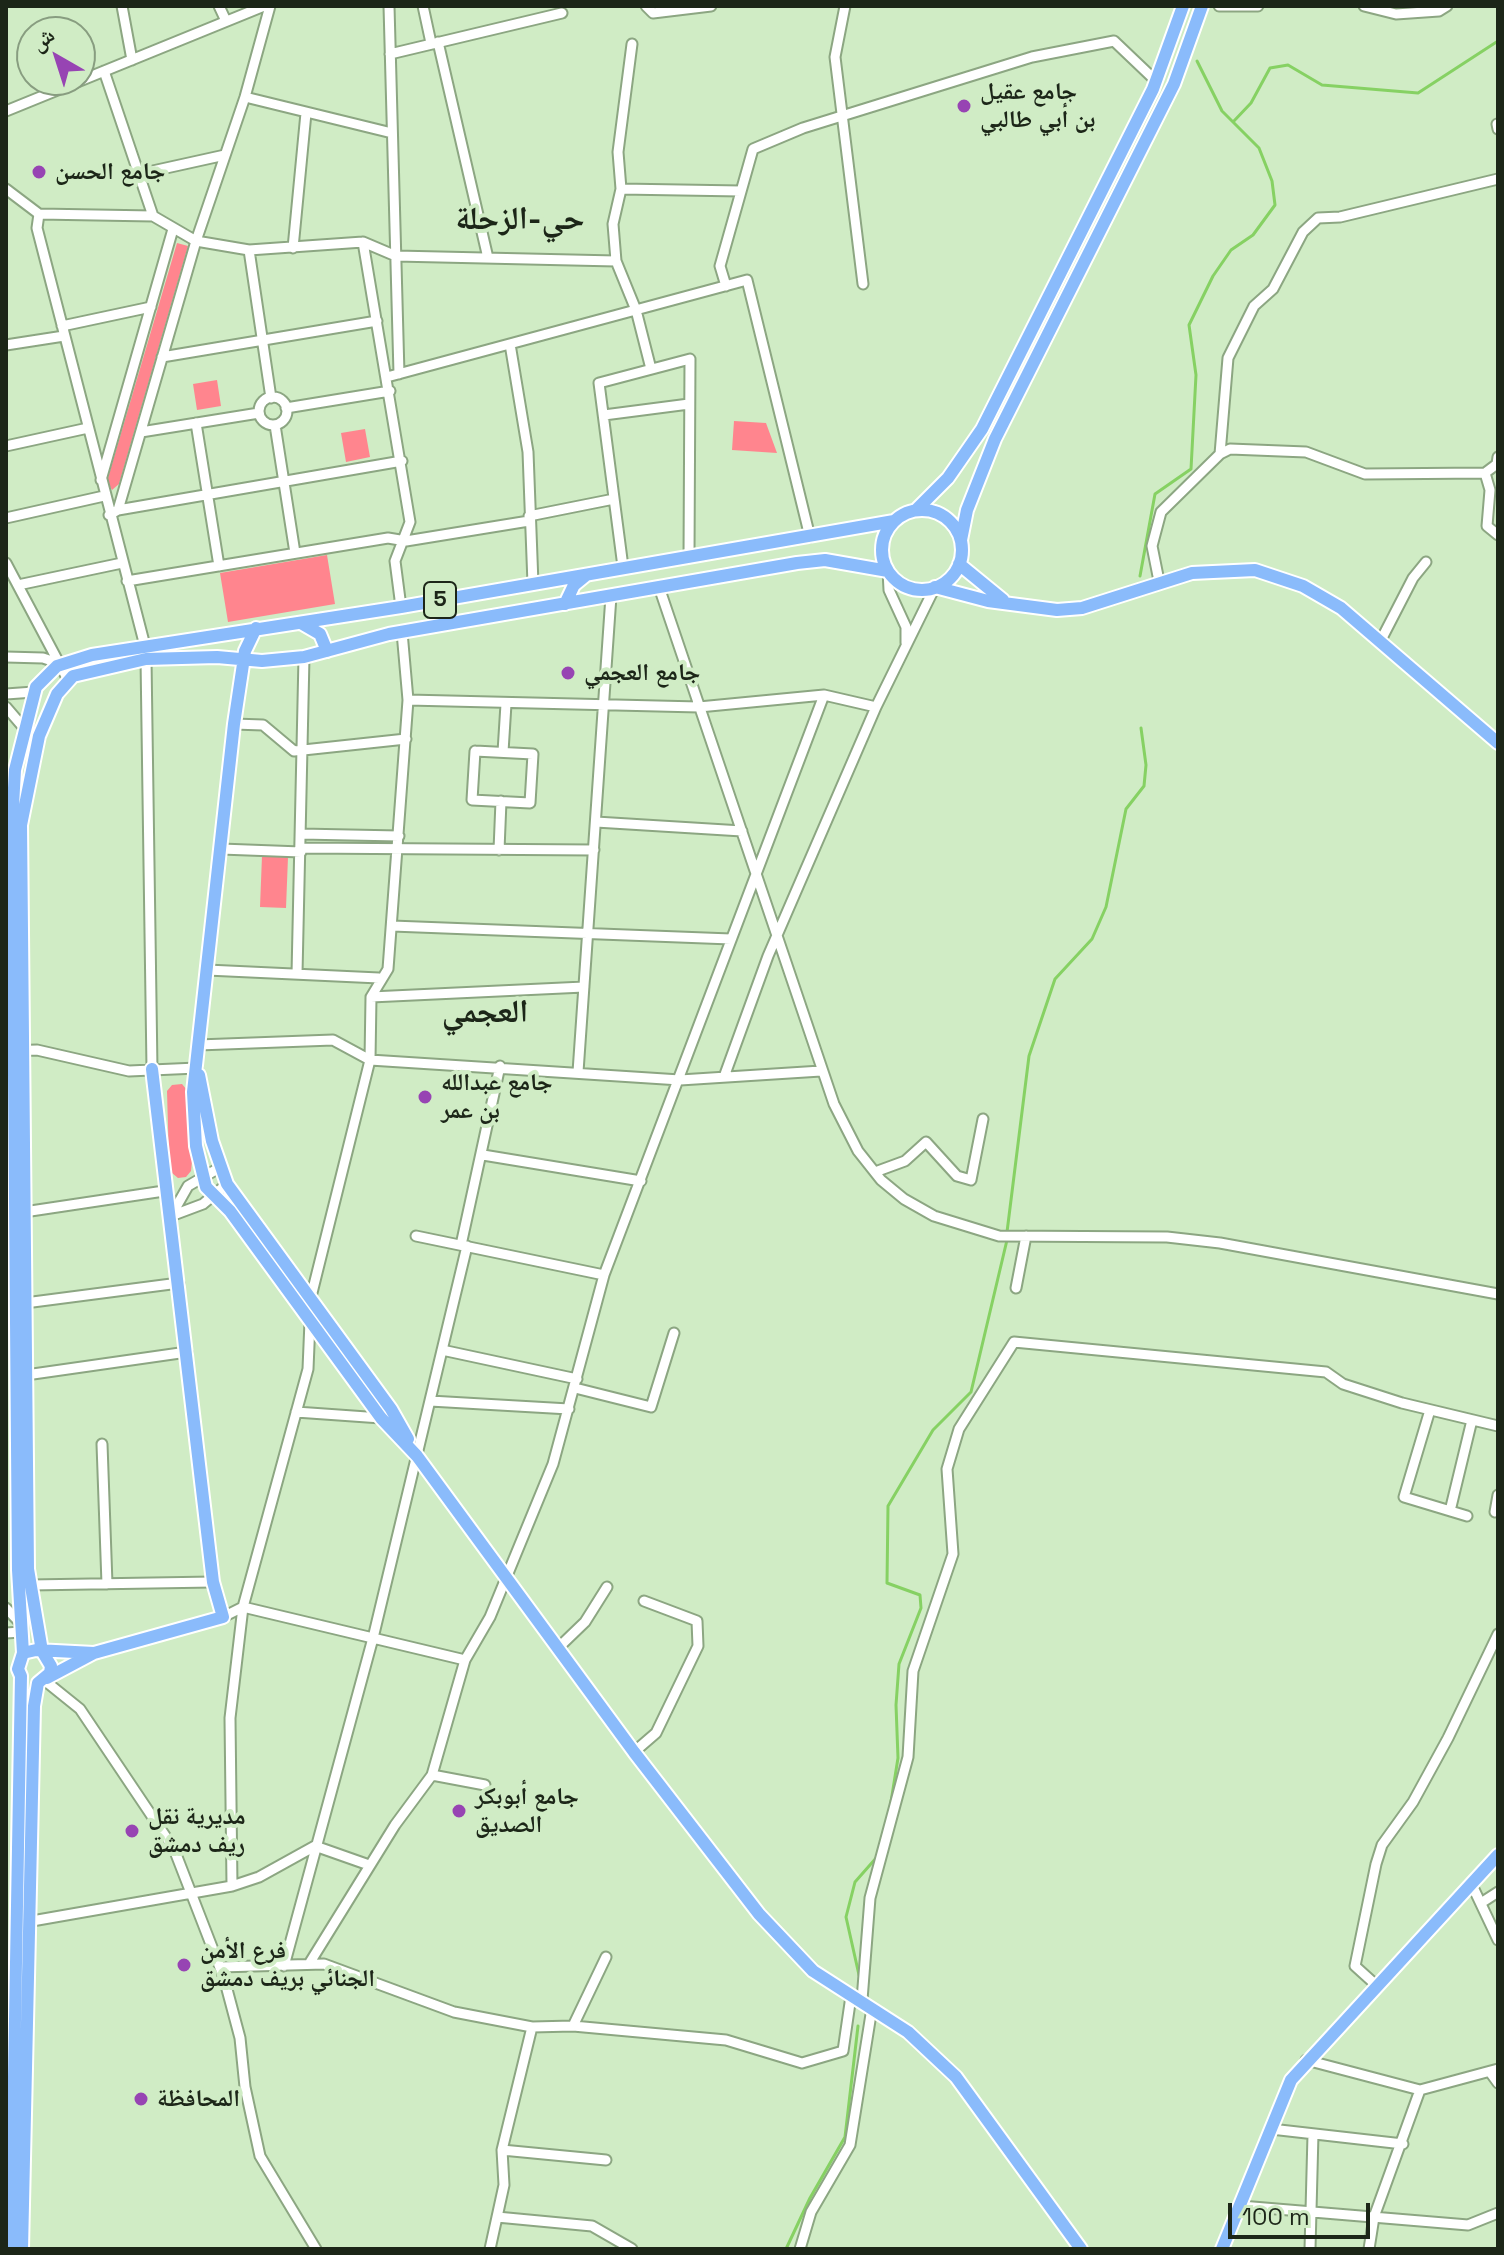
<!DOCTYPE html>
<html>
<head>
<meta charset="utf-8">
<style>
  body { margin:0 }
  #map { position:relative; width:1504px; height:2255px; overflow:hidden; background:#d0ecc5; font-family:"Space Grotesk","Noto Naskh Arabic",sans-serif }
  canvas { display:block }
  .frame { position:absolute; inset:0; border:8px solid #1c2618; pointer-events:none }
  .north { position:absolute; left:16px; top:16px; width:80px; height:80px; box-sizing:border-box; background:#d0ecc5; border:2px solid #889d80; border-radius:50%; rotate:321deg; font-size:22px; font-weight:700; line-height:32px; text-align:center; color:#1c2618 }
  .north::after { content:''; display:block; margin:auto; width:28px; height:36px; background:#9744b3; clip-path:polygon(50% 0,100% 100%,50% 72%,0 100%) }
  .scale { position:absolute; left:1228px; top:2203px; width:142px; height:36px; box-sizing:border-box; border:4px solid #1c2618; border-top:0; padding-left:10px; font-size:24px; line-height:28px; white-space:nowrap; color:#1c2618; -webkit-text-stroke:6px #d0ecc5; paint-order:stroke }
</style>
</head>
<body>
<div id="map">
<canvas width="1504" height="2255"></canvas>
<div class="frame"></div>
<div class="north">ش</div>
<div class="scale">100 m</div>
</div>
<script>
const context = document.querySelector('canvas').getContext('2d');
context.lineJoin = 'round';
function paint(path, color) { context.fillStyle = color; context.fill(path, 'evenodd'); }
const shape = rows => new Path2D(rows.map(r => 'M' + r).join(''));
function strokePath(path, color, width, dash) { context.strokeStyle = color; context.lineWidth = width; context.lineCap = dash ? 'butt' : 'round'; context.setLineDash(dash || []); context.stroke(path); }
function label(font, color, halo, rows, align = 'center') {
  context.font = font + ' "Space Grotesk","Noto Naskh Arabic",sans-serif'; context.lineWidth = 8; context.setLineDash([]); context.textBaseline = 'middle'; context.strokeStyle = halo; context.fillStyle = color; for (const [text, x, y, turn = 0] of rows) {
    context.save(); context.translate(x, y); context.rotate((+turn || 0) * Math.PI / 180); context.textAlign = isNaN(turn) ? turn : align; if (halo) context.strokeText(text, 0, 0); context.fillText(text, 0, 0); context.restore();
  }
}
const green = shape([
  [177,243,188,246,119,484,112,490,107,481],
  [217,380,221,406,197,410,193,384],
  [734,421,766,423,777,453,732,450],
  [365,429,370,457,346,462,341,433],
  [327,555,335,604,228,622,220,573],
  [262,856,288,857,286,908,260,907],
  [182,1084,187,1090,192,1161,191,1171,186,1177,178,1178,172,1173,169,1162,167,1091,172,1085]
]);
const stream = shape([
  [1233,122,1251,103,1270,68,1288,65,1322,85,1418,93,1498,41],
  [1140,576,1155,494,1191,469,1196,375,1189,325,1213,276,1231,250,1253,235,1275,205,1272,181,1259,148,1222,111,1197,61],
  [1007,1232,1029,1056,1055,979,1092,939,1106,907,1126,809,1144,786,1146,765,1141,728],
  [890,1808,898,1758,896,1705,899,1664,921,1608,920,1595,887,1583,888,1506,933,1430,971,1392,1007,1240],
  [859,1975,846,1917,855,1882,877,1857],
  [786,2249,810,2198,845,2137,858,2026]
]);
const minor = shape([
  [122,6,132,60],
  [219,6,226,21],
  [389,6,399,374],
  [423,6,431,43],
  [646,6,653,13,711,6],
  [845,6,835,57,863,284],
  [1219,6,1258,6],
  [1364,6,1396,14,1439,11,1447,6],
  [438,42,488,258],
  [632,44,618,152,621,189,613,224,616,261,636,310,651,369],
  [390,54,562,13],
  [104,71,153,216],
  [245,97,392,133],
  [6,111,264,6],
  [1497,124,1498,129],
  [139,174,225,155],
  [6,189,39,214,37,228,145,646],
  [621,189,741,191],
  [39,214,153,216,196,241,249,250,363,242,396,256,616,261],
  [363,242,410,522,395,561,401,607],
  [293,248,306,113],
  [249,250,271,398],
  [726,286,720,266,753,149,803,128,1032,57,1114,41,1156,81],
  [62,326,151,307],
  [510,344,528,452,533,584],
  [6,345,64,336],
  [162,357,377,321],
  [387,377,747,280,810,537],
  '259 411a14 14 0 1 1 28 0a14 14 0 1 1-28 0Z',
  [286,408,390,391],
  [604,415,689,404],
  [196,423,219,566],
  [275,425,295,553],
  [141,432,259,413],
  [6,446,88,428],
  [1220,454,1228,358,1254,306,1273,289,1303,232,1318,218,1340,217,1498,179],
  [1485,473,1490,490,1487,526,1498,535],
  [101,480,173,229],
  [118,510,402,461],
  [109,515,118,510,196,241,245,97,270,6],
  [529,516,614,499],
  [6,518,104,496],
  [6,563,68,680],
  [623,567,599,383,690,359,689,557],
  [888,571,889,590,906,627,906,643],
  [127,581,388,538,406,541,529,521],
  [1159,581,1152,546,1161,512,1220,454,1230,449,1306,452,1365,474,1485,473,1497,464,1498,457],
  [18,585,122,563],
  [659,587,834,1104,858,1151,881,1180,904,1199,934,1216,999,1236,1167,1237,1220,1243,1498,1294],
  [1380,642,1413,578,1426,562],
  [6,657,43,658,61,664],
  [146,659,152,1069],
  [6,694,34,692],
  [408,700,699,707,824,695,876,707],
  [6,707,24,728,39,736],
  [234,724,263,725,294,751,406,739],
  [475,751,533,754,530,803,472,800,475,751],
  [503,752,506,704],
  [596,822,742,831],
  [301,834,399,836],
  [301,848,594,850],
  [221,849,301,852],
  [499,850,501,801],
  [392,926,731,939],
  [207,970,379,978],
  [297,974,304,657],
  [371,997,584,987],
  [198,1045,333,1040,370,1060,680,1080,821,1071],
  [6,1051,37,1050,129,1071,197,1068],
  [578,1072,611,596],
  [724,1077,768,956,876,707,935,587],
  [483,1155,641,1181],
  [219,1168,188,1186,171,1216,203,1204,227,1184],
  [875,1172,905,1161,926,1142,957,1176,971,1180,983,1119],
  [24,1212,164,1191],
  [416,1236,604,1275],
  [461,1245,500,1066],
  [1016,1288,1026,1236],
  [25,1303,179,1283],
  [442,1350,577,1379],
  [26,1375,187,1352],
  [575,1388,651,1407,674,1333],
  [430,1401,569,1409],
  [1430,1410,1404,1497,1467,1516],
  [296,1412,381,1418],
  [102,1444,107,1584],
  [1450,1511,1472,1420],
  [1495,1512,1498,1495],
  [30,1585,213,1582],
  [6,1608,21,1624],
  [223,1617,243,1607,308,1369,311,1297,370,1060,371,997,388,969,408,700,402,632],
  [6,1633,21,1632],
  [558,1648,585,1622,607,1587],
  [44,1680,80,1709,174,1849,224,1978,240,2038,245,2087,260,2156,316,2249],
  [634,1752,656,1733,698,1646,697,1621,644,1601],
  [432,1775,485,1785],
  [1471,1883,1498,1940],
  [232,1886,230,1718,243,1607,465,1660],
  [1481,1903,1498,1892],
  [32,1921,232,1886,259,1877,315,1846,369,1865],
  [309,1964,395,1825,432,1775,465,1660,490,1617,553,1464,604,1275,824,695],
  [284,1966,373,1638,467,1246],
  [220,1967,324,1964,454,2012,532,2027,573,2026,726,2040,802,2063,843,2051,851,1996],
  [1376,1985,1355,1966,1376,1864,1382,1845,1413,1802,1448,1738,1498,1634],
  [862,2000,870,1898,908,1757,913,1671,953,1554,947,1469,959,1429,1014,1342,1326,1372,1343,1384,1402,1403,1498,1426],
  [573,2026,606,1957],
  [1306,2060,1420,2090,1498,2069],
  [1490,2072,1498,2083],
  [1271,2129,1403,2144],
  [502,2150,606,2160],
  [1241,2206,1468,2225,1498,2213],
  [497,2217,592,2226,632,2249],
  [490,2249,504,2185,502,2150,532,2027],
  [800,2249,811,2212,850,2145,872,2008],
  [1310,2249,1313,2134],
  [1369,2249,1374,2217,1420,2090]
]);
const major = shape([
  [916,510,948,478,982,429,1153,89,1183,6],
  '882 550a40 40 0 1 1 80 0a40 40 0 1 1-80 0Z',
  [961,540,967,510,995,439,1174,84,1202,6],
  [959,564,1003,600],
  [935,587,988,601,1057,610,1082,608,1192,573,1255,570,1303,586,1341,608,1498,743],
  [565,604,574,585,585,576],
  [301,623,320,634,327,651],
  [256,628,245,651,234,724,193,1092,196,1146,206,1187,230,1211,381,1418,417,1456,634,1752,759,1914,813,1971,908,2032,956,2077,1081,2249],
  [199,1075,212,1141,227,1184,391,1409,408,1439],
  [23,1653,36,1650,94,1653,47,1678],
  [94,1653,223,1617,213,1582,152,1069],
  [11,2249,21,1676,18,1669,23,1653,18,1570,12,824,15,770,36,687,57,666,92,655,401,607,894,521],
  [22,2249,34,1706,38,1683,50,1673,51,1666,42,1651,28,1569,21,825,39,736,57,694,73,676,146,659,217,657,262,661,304,657,389,634,797,563,825,560,888,571],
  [1222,2249,1291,2080,1498,1855]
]);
const markers = [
  [964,106,8,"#9744b3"],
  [39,172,8,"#9744b3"],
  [568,673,8,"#9744b3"],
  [425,1097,8,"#9744b3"],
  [459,1811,8,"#9744b3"],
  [132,1831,8,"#9744b3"],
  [184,1965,8,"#9744b3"],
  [141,2099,8,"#9744b3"]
];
const shields = [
  [440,600,32]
];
const shieldNames = [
  ["5",440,600]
];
const poiNames = [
  ["جامع عقيل",980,92],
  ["بن أبي طالبي",980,120],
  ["جامع الحسن",55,172],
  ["جامع العجمي",584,673],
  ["جامع عبدالله",441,1083],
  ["بن عمر",441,1111],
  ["جامع أبوبكر",475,1797],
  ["الصديق",475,1825],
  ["مديرية نقل",148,1817],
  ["ريف دمشق",148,1845],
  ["فرع الأمن",200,1951],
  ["الجنائي بريف دمشق",200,1979],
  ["المحافظة",157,2099]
];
const districtNames = [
  ["حي-الزحلة",520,220],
  ["العجمي",485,1013]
];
paint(green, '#ff858e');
strokePath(stream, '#86d163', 3);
strokePath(minor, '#8ca682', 13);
strokePath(major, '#fff', 16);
strokePath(minor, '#fff', 9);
strokePath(major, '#8abbfb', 12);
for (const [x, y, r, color] of markers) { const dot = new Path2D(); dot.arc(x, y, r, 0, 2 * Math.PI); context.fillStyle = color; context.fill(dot); strokePath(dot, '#d0ecc5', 3); }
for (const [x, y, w] of shields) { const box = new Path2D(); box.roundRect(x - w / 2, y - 18, w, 36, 6); context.fillStyle = '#d0ecc5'; context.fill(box); strokePath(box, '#1c2618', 2); }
label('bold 22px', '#1c2618', null, shieldNames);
label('bold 24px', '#1c2618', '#d0ecc5', poiNames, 'left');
label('bold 32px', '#1c2618', '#d0ecc5', districtNames);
</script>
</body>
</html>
